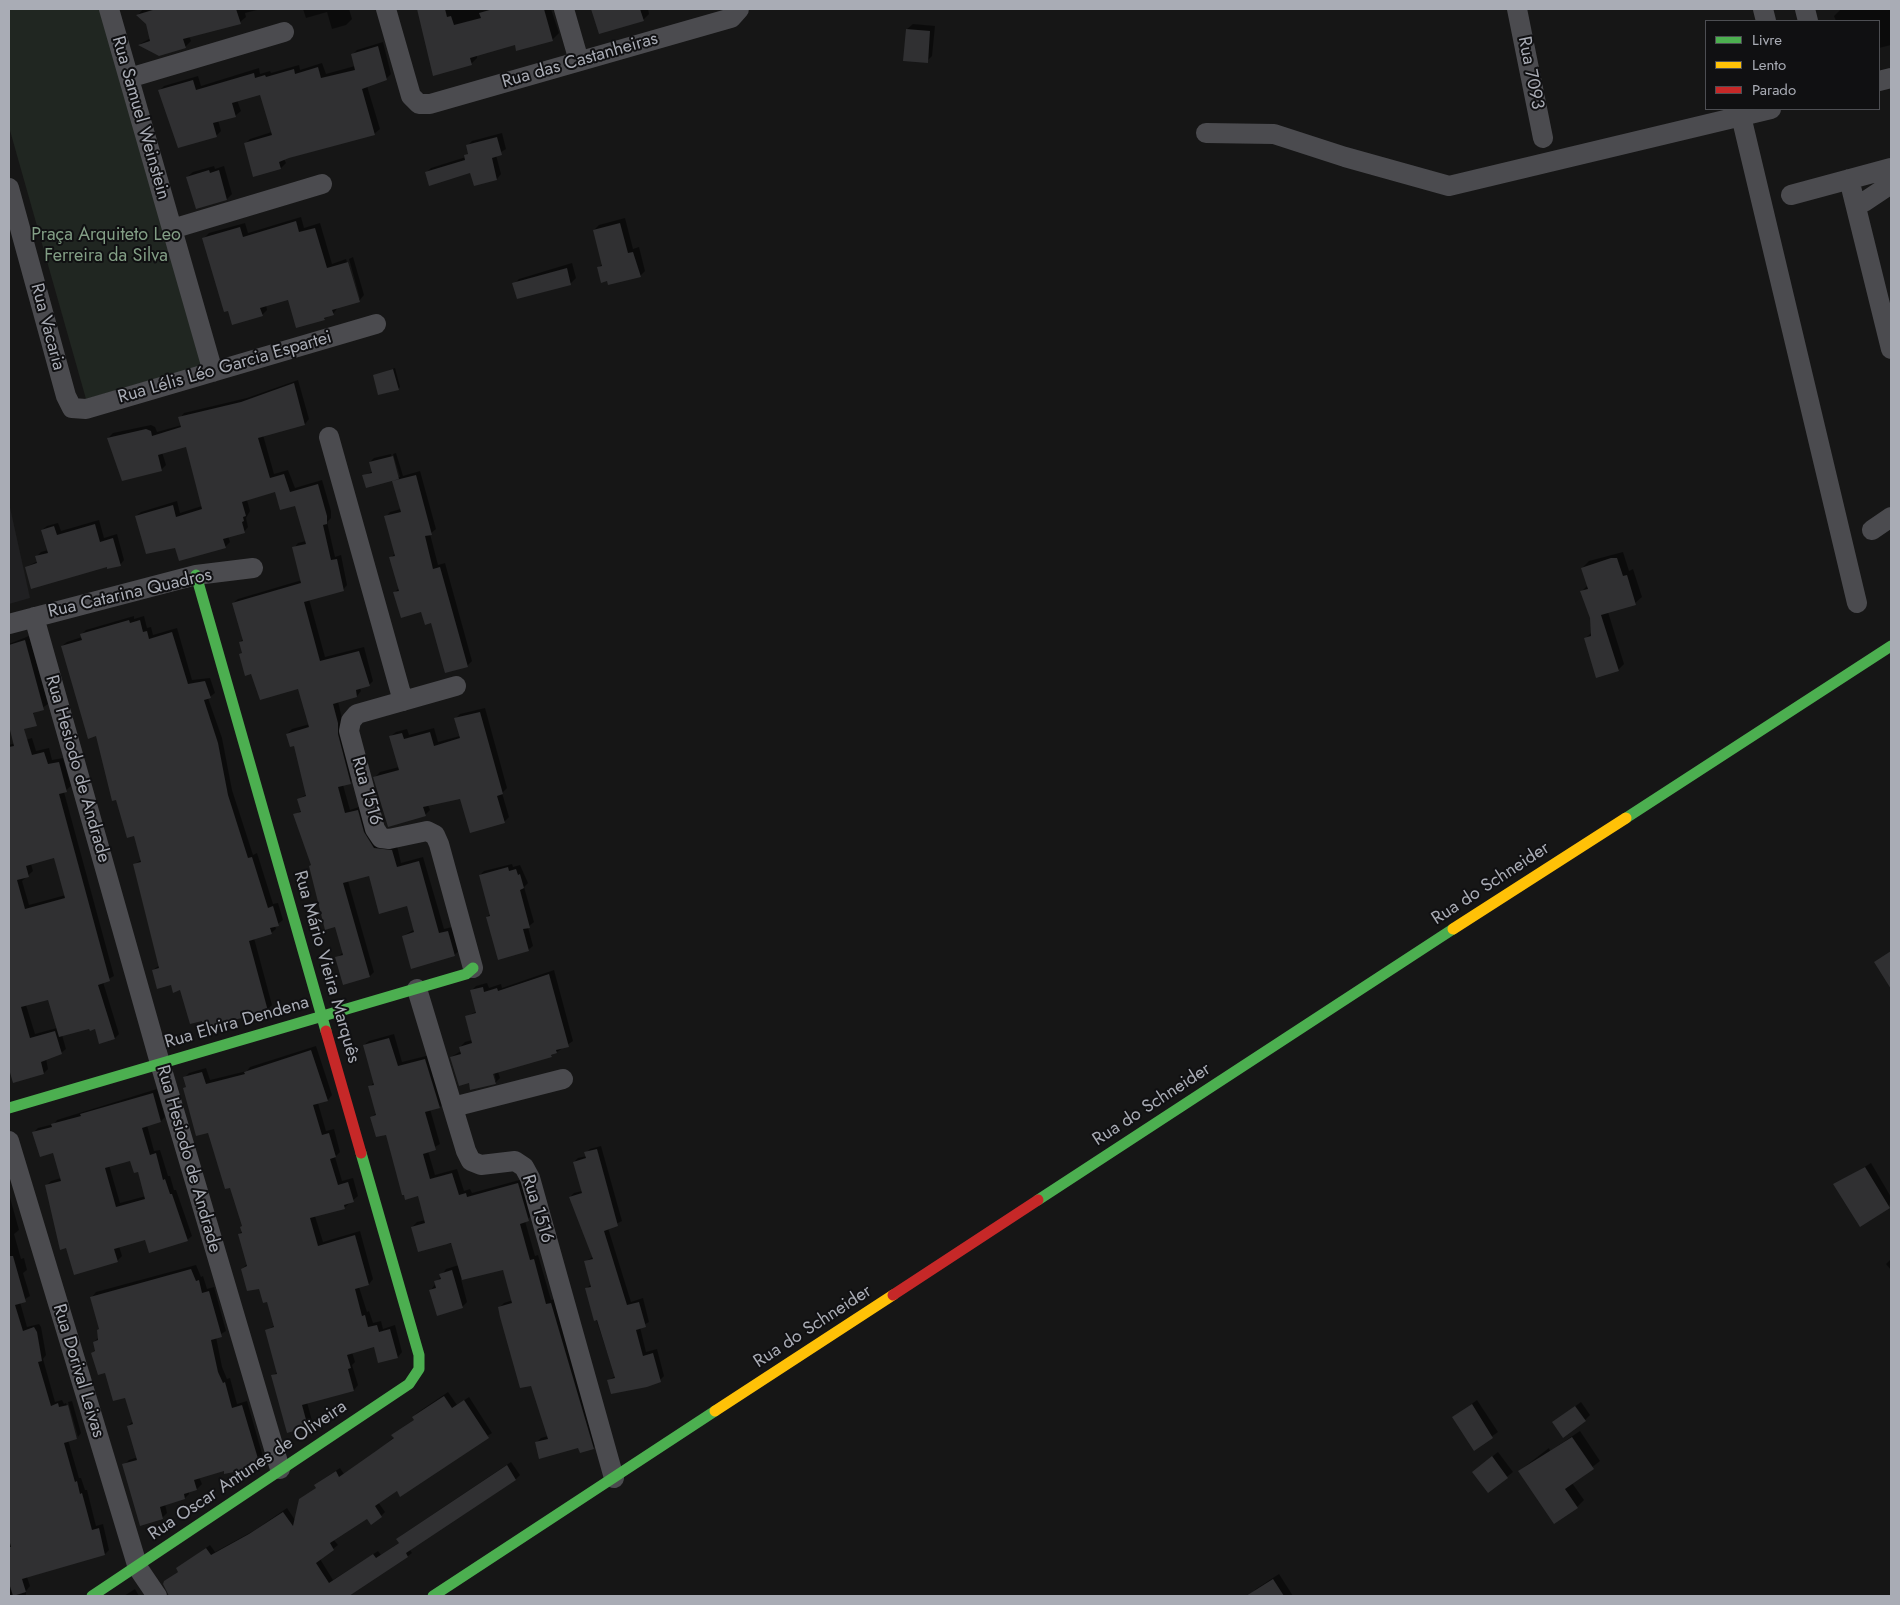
<!DOCTYPE html>
<html>
<head>
<meta charset="utf-8">
<style>
  body { margin:0 }
  #map { position:relative; width:1900px; height:1605px; overflow:hidden; background:#161616; font-family:Jost,sans-serif }
  canvas { display:block }
  .frame { position:absolute; inset:0; border:10px solid #a9acb5; pointer-events:none }
  .legend { position:absolute; left:1705px; top:20px; width:175px; height:90px; box-sizing:border-box; background:#101012; border:1px solid #4d4e53; margin:0; padding:6px 9px; list-style:none; font-size:15px; color:#a9acb5 }
  .legend li { display:flex; align-items:center; gap:10px; height:25px }
  .legend b { width:25px; border:1px solid #4d4e53 }
</style>
</head>
<body>
<div id="map">
<canvas width="1900" height="1605"></canvas>
<div class="frame"></div>
<ul class="legend">
<li><b style="height:6px;background:#4caf50"></b>Livre</li>
<li><b style="height:6px;background:#ffc107"></b>Lento</li>
<li><b style="height:6px;background:#c62828"></b>Parado</li>
</ul>
</div>
<script>
const context = document.querySelector('canvas').getContext('2d');
context.lineJoin = 'round';
function paint(path, color) { context.fillStyle = color; context.fill(path, 'evenodd'); }
const shape = rows => new Path2D(rows.map(r => 'M' + r).join(''));
function strokePath(path, color, width, dash) { context.strokeStyle = color; context.lineWidth = width; context.lineCap = dash ? 'butt' : 'round'; context.setLineDash(dash || []); context.stroke(path); }
function label(font, color, halo, rows, align = 'center') {
  context.font = font + ' Jost,sans-serif'; context.lineWidth = 4; context.setLineDash([]); context.textBaseline = 'middle'; context.strokeStyle = halo; context.fillStyle = color; for (const [text, x, y, turn = 0] of rows) {
    context.save(); context.translate(x, y); context.rotate((+turn || 0) * Math.PI / 180); context.textAlign = isNaN(turn) ? turn : align; if (halo) context.strokeText(text, 0, 0); context.fillText(text, 0, 0); context.restore();
  }
}
const built = shape([
  [9,503,30,598,9,604]
]);
const green = shape([
  [9,9,103,9,204,365,86,399,9,127]
]);
const shadow = shape([
  [143,9,261,9,245,13,246,17,240,22,189,36,191,41,185,47,140,44,151,38,147,23,138,15],
  [303,9,349,9,352,19,346,25,332,29,327,12,306,18],
  [418,9,551,9,559,33,552,40,516,43,477,55,477,58,471,64,427,38],
  [592,9,648,9,649,14,643,20,600,33],
  [1841,9,1891,9,1891,45,1879,48,1879,21,1836,21,1834,16],
  [913,24,935,26,932,56,927,61,907,29],
  [383,42,391,74,386,79,367,86,380,129,374,134,284,159,286,163,281,168,245,144,250,139,272,132,261,93,237,100,241,111,235,116,218,120,221,131,216,136,159,91,164,86,198,76,201,86,259,68,260,74,270,71,271,73,299,65,300,70,322,63,326,74,355,66,352,55,357,50],
  [502,133,506,149,496,155,501,174,497,179,475,184,471,172,427,172,431,168,466,157,469,151,467,146,472,141],
  [214,166,215,169,224,166,232,194,227,199,197,207,187,177,193,172],
  [301,217,304,228,320,223,332,264,346,259,358,299,360,299,349,259,353,257,364,295,359,301,338,307,333,314,324,319,289,298,266,305,267,310,262,315,204,238,209,233,245,223,248,233],
  [625,218,633,249,639,247,645,271,640,276,598,268,603,263,594,230,599,225],
  [572,263,576,278,571,283,518,297,514,284,519,279],
  [395,368,400,387,398,389,374,376],
  [298,380,309,419,305,424,263,435,274,474,288,470,295,488,322,480,331,511,331,518,327,522,335,557,341,555,347,585,343,590,309,599,325,657,364,647,373,681,369,685,360,688,361,691,357,696,338,701,355,778,350,782,343,785,350,810,362,806,397,846,401,863,423,857,444,929,452,927,459,951,454,955,403,936,415,929,408,904,370,874,348,881,374,972,370,976,337,958,343,952,336,925,310,866,312,864,295,815,302,810,299,799,307,794,295,744,287,734,292,729,310,724,299,687,243,652,240,642,243,639,233,603,238,599,302,580,294,548,298,543,306,541,296,504,276,491,247,500,250,511,246,518,248,527,244,532,228,536,230,542,225,547,176,546,136,516,141,512,177,501,180,513,202,506,187,445,162,452,166,465,161,470,108,438,113,433,151,425,155,427,157,432,182,425,180,418,184,413,247,398],
  [396,453,403,476,420,471,436,529,430,534,438,565,445,563,472,661,467,666,422,611,394,593,399,588,391,558,395,553,386,517,390,512,401,509,394,482,397,478,364,476,373,471,370,462,374,458,391,454,397,477,400,477,393,454],
  [99,520,104,538,117,534,124,560,120,565,26,567,38,561,36,557,41,552,48,550,42,530,47,526,58,523,61,531],
  [1623,552,1629,571,1633,569,1642,597,1635,603,1608,612,1624,664,1618,670,1585,639,1592,632,1591,618,1582,591,1588,585,1582,568,1589,561],
  [134,616,134,619,144,616,147,628,151,627,153,635,177,628,192,680,210,678,215,693,208,698,222,738,232,790,253,855,257,853,273,904,278,903,283,920,275,926,276,929,271,933,254,938,272,1005,267,1010,203,1019,181,989,153,970,160,965,134,865,142,859,135,835,62,646,67,642,82,637,81,635,86,630],
  [29,636,48,704,33,714,9,720,9,664,12,663,9,644],
  [485,708,507,788,502,793,509,817,504,822,461,797,428,805,430,810,425,815,375,777,380,772,399,767,391,736,396,732,407,729,409,735,434,728,438,742,460,736,455,719,460,714],
  [32,738,36,751,49,748,52,760,63,758,71,786,64,792,114,976,103,982,119,1034,115,1038,100,1042,95,1027,62,1035,66,1049,61,1053,46,1059,48,1069,44,1073,14,1082,9,1064,9,1008,11,1008,9,1002,9,745],
  [55,857,66,895,29,905,22,881,33,871,31,864],
  [49,998,57,1028,35,1034,26,1005],
  [512,864,513,867,520,865,528,883,524,887,534,922,528,927,533,946,528,950,487,917,491,913,480,875,484,871],
  [554,970,573,1041,551,1056,498,1072,500,1078,495,1083,469,1082,451,1057,461,1051,460,1047,465,1042,472,1040,466,1017,477,1011,471,991,476,986,487,983,489,988,501,984,502,988],
  [493,1068,496,1081,494,1081,490,1069],
  [394,1034,402,1062,430,1055,445,1102,440,1107,430,1109,440,1144,428,1151,435,1175,457,1169,464,1191,470,1189,472,1193,523,1179,533,1215,525,1221,535,1256,538,1255,551,1300,555,1299,598,1443,593,1448,536,1443,541,1438,548,1436,532,1384,499,1308,504,1303,513,1300,503,1268,461,1279,467,1302,462,1307,431,1290,446,1269,459,1265,453,1244,440,1244,412,1227,417,1222,426,1220,419,1195,386,1133,372,1117,377,1112,370,1087,374,1082,364,1045,369,1041],
  [316,1046,332,1095,328,1100,318,1103,326,1131,334,1129,340,1152,335,1157,342,1181,353,1178,358,1196,345,1207,315,1216,323,1242,360,1231,373,1279,369,1284,359,1287,367,1312,369,1311,373,1323,381,1321,383,1329,395,1325,402,1352,398,1357,379,1362,375,1346,352,1352,355,1362,352,1365,358,1385,354,1390,307,1402,312,1421,307,1426,273,1376,278,1371,266,1331,275,1325,267,1300,260,1288,242,1269,247,1264,239,1234,242,1231,243,1226,231,1186,209,1131,184,1089,187,1086,184,1078,189,1073,206,1068,210,1080,247,1071,250,1067],
  [157,1089,165,1117,161,1121,147,1125,154,1151,160,1150,168,1176,170,1176,174,1190,176,1190,192,1236,187,1240,146,1238,119,1246,122,1256,117,1261,46,1186,51,1181,61,1178,54,1152,34,1132,38,1128,54,1124,57,1120],
  [131,1159,139,1171,146,1196,120,1203,109,1165],
  [601,1146,622,1221,608,1228,631,1302,643,1298,649,1322,640,1327,646,1352,657,1349,664,1376,660,1380,608,1381,615,1376,586,1289,591,1284,585,1262,594,1256,570,1197,574,1193,582,1191,574,1162,578,1158,587,1156,586,1153,590,1149],
  [1871,1163,1891,1197,1889,1207,1835,1185],
  [9,1194,19,1230,14,1234,21,1259,24,1258,27,1270,23,1273,30,1296,20,1302,27,1327,39,1324,41,1327,46,1355,43,1359,55,1402,62,1400,64,1404,66,1403,75,1437,78,1437,68,1440,79,1478,81,1478,85,1490,87,1490,96,1526,103,1524,109,1550,105,1554,27,1577,30,1586,26,1591,26,1596,9,1596],
  [1891,1259,1891,1270,1886,1264],
  [196,1265,201,1277,203,1276,207,1289,214,1287,226,1331,216,1337,222,1367,227,1379,230,1378,237,1404,247,1401,263,1457,258,1461,235,1470,224,1470,199,1477,202,1484,197,1489,189,1491,189,1494,185,1498,165,1504,167,1513,162,1518,124,1465,129,1460,138,1457,128,1426,133,1421,126,1396,92,1353,96,1349,94,1342,99,1337,100,1328,92,1297,96,1292],
  [448,1392,457,1405,469,1397,492,1433,378,1502,385,1512,381,1516,367,1517,333,1539,338,1545,320,1559,333,1580,378,1551,381,1555,400,1542,398,1539,402,1535,511,1462,520,1475,516,1479,409,1549,412,1553,408,1556,347,1596,297,1596,326,1577,260,1596,255,1589,245,1596,172,1596,165,1584,165,1581,179,1571,182,1565,210,1545,215,1552,255,1530,287,1508,295,1520,300,1500,317,1488,319,1482,340,1468,344,1474,382,1447,415,1420,413,1417,417,1413],
  [1477,1400,1498,1432,1474,1449,1454,1417],
  [72,1401,81,1433,78,1437,68,1402],
  [1581,1402,1590,1415,1585,1420,1554,1422],
  [1580,1431,1600,1461,1572,1483,1584,1500,1577,1507,1519,1471,1549,1448,1550,1451],
  [1498,1452,1513,1472,1489,1491,1479,1467],
  [1279,1574,1293,1596,1252,1596,1251,1594,1256,1589],
  [135,1589,139,1596,124,1596]
]);
const building = shape([
  [156,9,236,9,241,24,183,39,186,48,159,56,138,45,150,41,146,24,136,15],
  [417,9,445,9,447,17,451,16,454,25,481,18,479,13,493,9,544,9,553,41,516,51,515,45,470,58,472,65,433,76],
  [591,9,640,9,644,21,599,34],
  [906,29,930,31,928,63,903,61],
  [378,46,387,80,362,89,375,135,289,158,279,162,281,169,253,177,244,143,272,135,260,95,232,103,236,117,213,123,217,137,178,148,158,90,193,80,196,90,254,73,255,78,265,75,266,77,294,69,295,74,318,67,321,78,355,70,351,54],
  [497,137,502,155,492,158,497,180,474,186,470,173,429,186,425,172,465,160,464,155,468,154,466,145],
  [209,170,210,173,219,170,227,200,196,209,186,177],
  [296,221,299,232,315,228,327,268,348,262,360,302,332,310,334,315,324,318,325,320,296,328,288,300,260,308,263,316,232,325,228,311,224,312,202,238,240,227,243,237],
  [620,223,628,253,633,252,641,277,608,285,607,281,601,283,597,267,602,266,593,230],
  [567,268,571,285,517,299,512,283],
  [393,369,399,390,378,395,373,375],
  [294,383,305,425,258,438,270,478,284,474,290,492,318,484,327,516,327,524,323,525,331,560,337,559,344,591,304,602,320,661,359,651,370,686,356,690,357,697,333,704,338,723,338,734,351,784,338,787,345,813,358,810,364,832,374,848,392,850,397,867,419,861,439,933,448,931,455,956,411,969,402,936,414,932,407,906,379,914,369,876,343,883,370,977,343,985,335,957,343,955,335,927,325,930,309,866,311,865,293,814,301,812,297,799,306,796,294,746,290,747,286,734,309,727,298,689,260,700,251,674,245,676,239,654,242,653,239,642,243,641,232,603,301,583,292,547,306,544,295,506,280,510,275,492,242,502,246,516,243,517,244,521,242,522,245,533,223,539,226,548,179,561,175,548,146,554,135,516,173,505,176,517,202,509,186,447,158,455,162,471,122,481,107,438,146,429,151,431,152,436,181,427,178,417,241,402],
  [393,456,399,479,366,488,362,475,372,473,369,462],
  [416,475,432,535,425,536,433,569,440,567,468,667,445,673,431,623,425,625,421,612,401,618,393,592,399,591,389,557,395,556,384,516,401,512,392,481],
  [95,524,100,542,113,538,121,566,107,569,107,567,31,589,25,567,37,563,35,556,48,553,41,530,54,526,57,535],
  [1611,558,1617,558,1623,576,1627,575,1636,605,1601,615,1619,671,1596,678,1584,638,1591,636,1590,618,1580,591,1588,589,1581,568],
  [129,620,130,623,140,620,143,632,147,631,149,639,172,632,188,684,205,681,211,698,204,700,218,743,228,795,248,858,252,857,268,908,273,906,279,926,270,928,272,934,249,941,268,1011,204,1028,202,1021,190,1024,180,990,173,993,171,985,157,989,152,970,159,968,133,864,141,862,134,836,127,838,116,800,112,801,96,736,88,739,61,646,82,640,80,634],
  [25,640,44,710,33,713,37,726,24,729,32,755,44,752,48,764,59,762,67,792,59,794,110,981,98,985,115,1039,99,1044,95,1029,90,1031,89,1029,59,1037,48,1000,21,1007,30,1038,55,1031,62,1054,41,1062,44,1074,13,1083,9,1069,9,747,14,746,9,726,9,645],
  [54,858,65,898,25,909,17,880,29,877,26,866],
  [480,712,503,794,497,796,505,823,470,833,460,799,423,807,426,816,388,827,373,777,399,770,389,736,402,733,404,739,430,732,434,746,460,738,454,718],
  [508,867,509,871,516,869,518,875,520,874,524,888,520,890,530,928,523,929,529,951,498,960,486,917,490,916,479,875],
  [1891,951,1891,989,1874,962],
  [549,974,569,1047,556,1050,557,1053,551,1055,552,1057,493,1074,496,1084,470,1090,469,1083,459,1086,450,1057,461,1054,459,1047,472,1043,465,1016,476,1013,470,990,483,987,484,992,497,988,498,991],
  [389,1038,398,1066,425,1059,440,1108,425,1112,436,1150,423,1154,430,1179,452,1173,459,1195,466,1193,467,1197,518,1183,529,1221,520,1224,530,1260,534,1259,546,1304,551,1303,594,1449,580,1453,578,1448,539,1459,535,1442,548,1439,531,1386,520,1388,500,1317,498,1307,512,1303,503,1270,462,1280,451,1243,418,1252,411,1227,425,1223,418,1196,405,1200,404,1195,402,1195,386,1135,376,1137,370,1117,376,1115,368,1086,374,1085,363,1045],
  [311,1050,328,1101,313,1105,322,1135,329,1133,336,1157,330,1159,338,1185,348,1182,354,1202,344,1205,345,1209,310,1218,318,1246,355,1235,369,1285,355,1289,362,1316,365,1315,368,1327,377,1325,379,1332,390,1329,398,1358,378,1363,374,1347,347,1355,351,1368,348,1369,354,1391,302,1405,308,1427,287,1433,271,1375,277,1374,265,1330,274,1327,267,1302,263,1303,259,1289,247,1291,241,1269,247,1266,238,1234,242,1233,240,1227,242,1226,230,1188,225,1189,208,1133,196,1136,183,1088,186,1087,183,1077,202,1072,206,1084,245,1074,244,1072],
  [153,1093,161,1122,142,1128,150,1155,156,1153,163,1180,165,1179,170,1194,172,1194,188,1241,149,1253,145,1240,114,1249,118,1262,74,1275,66,1248,60,1250,45,1185,61,1181,53,1153,40,1157,32,1132,52,1127,51,1124,81,1116,80,1114],
  [130,1161,134,1173,138,1172,145,1199,116,1207,105,1168],
  [597,1149,618,1226,604,1231,627,1305,639,1302,646,1327,636,1330,643,1356,653,1353,661,1382,647,1387,611,1394,607,1380,615,1378,597,1320,594,1321,585,1288,591,1287,584,1261,593,1259,569,1197,582,1193,573,1162,586,1158,584,1152],
  [1865,1167,1890,1208,1860,1227,1833,1184],
  [9,1256,13,1256,26,1302,15,1305,23,1331,34,1327,37,1332,42,1361,38,1362,51,1406,58,1403,59,1407,68,1405,77,1439,64,1443,75,1482,77,1481,80,1494,82,1493,92,1530,99,1528,105,1555,22,1579,26,1592,13,1596,9,1583,9,1547,11,1547,9,1539],
  [191,1269,196,1281,199,1280,202,1293,209,1291,222,1337,211,1340,218,1372,223,1383,225,1382,232,1408,242,1405,259,1462,236,1477,234,1472,224,1474,224,1471,194,1480,197,1490,184,1494,185,1499,160,1507,163,1519,140,1526,122,1464,137,1460,127,1426,133,1424,125,1398,113,1401,105,1373,98,1375,91,1353,95,1351,93,1342,98,1340,97,1330,99,1329,90,1297],
  [452,1270,463,1308,437,1316,429,1290,436,1288,434,1281,441,1279,439,1274],
  [444,1396,452,1408,464,1400,489,1438,400,1497,397,1491,375,1506,382,1517,371,1525,367,1519,330,1543,334,1550,316,1563,329,1583,373,1554,376,1558,399,1543,396,1539,507,1465,516,1480,406,1553,408,1557,349,1596,169,1596,163,1584,164,1581,178,1572,176,1568,206,1548,211,1555,249,1534,283,1512,293,1526,299,1499,316,1488,314,1485,336,1471,339,1477,376,1451,394,1438,391,1435,414,1420,412,1417],
  [1472,1404,1493,1438,1474,1451,1452,1417],
  [1575,1406,1586,1421,1563,1438,1552,1422],
  [1572,1437,1594,1469,1565,1489,1578,1508,1554,1524,1518,1471],
  [1492,1456,1508,1478,1488,1493,1472,1472],
  [1273,1579,1284,1596,1246,1596]
]);
const street = shape([
  [109,9,213,372],
  [386,9,411,96,419,104,430,104,731,18,739,9],
  [564,9,579,61],
  [1517,9,1543,138],
  [1763,9,1766,21],
  [1805,9,1808,21],
  [129,78,284,32],
  [1879,81,1891,78],
  [1741,116,1857,603],
  [1206,133,1274,134,1345,157,1449,186,1771,109],
  [1849,179,1891,349],
  [9,188,66,396,72,408,86,409,376,324],
  [1791,195,1891,168],
  [1856,204,1864,202,1891,184],
  [172,229,322,184],
  [329,437,403,701],
  [1872,530,1891,517],
  [34,617,160,1063,280,1469],
  [9,624,196,575,253,568],
  [456,686,357,714,351,721,349,731,375,829,381,838,389,839,427,831,435,835,439,844,473,968],
  [417,989,466,1151,471,1161,481,1165,515,1161,524,1167,530,1178,614,1478],
  [453,1107,563,1079],
  [9,1141,138,1568,157,1596]
]);
const fast = shape([
  [196,575,326,1031],
  [1626,818,1891,646],
  [9,1108,466,974,473,968],
  [1038,1200,1453,929],
  [92,1596,409,1384,419,1369,419,1355,361,1153],
  [433,1596,715,1411]
]);
const slow = shape([
  [1453,929,1626,818],
  [715,1411,893,1295]
]);
const jam = shape([
  [326,1031,361,1153],
  [893,1295,1038,1200]
]);
const streetNames = [
  ["Rua das Castanheiras",580,61,-16],
  ["Rua 7093",1530,73,79],
  ["Rua Samuel Weinstein",140,118,74],
  ["Rua Vacaria",47,327,75],
  ["Rua Lélis Léo Garcia Espartei",225,368,-16],
  ["Rua Catarina Quadros",130,594,-13],
  ["Rua Hesiodo de Andrade",77,769,74],
  ["Rua 1516",366,791,74],
  ["Rua do Schneider",1491,884,-33],
  ["Rua Mário Vieira Marquês",326,967,74],
  ["Rua Elvira Dendena",237,1023,-16],
  ["Rua do Schneider",1152,1105,-33],
  ["Rua Hesiodo de Andrade",188,1159,74],
  ["Rua 1516",537,1209,73],
  ["Rua do Schneider",813,1327,-33],
  ["Rua Dorival Leivas",78,1371,73],
  ["Rua Oscar Antunes de Oliveira",248,1471,-34]
];
const parkNames = [
  ["Praça Arquiteto Leo",106,236],
  ["Ferreira da Silva",106,257]
];
paint(built, '#202022');
paint(green, '#202621');
paint(shadow, '#0007');
paint(building, '#303032');
strokePath(street, '#4b4b4f', 20);
strokePath(fast, '#4caf50', 11);
strokePath(slow, '#ffc107', 11);
strokePath(jam, '#c62828', 11);
label('18px', '#a9acb5', '#101012', streetNames);
label('18px', '#829e85', '#101012', parkNames);
</script>
</body>
</html>
